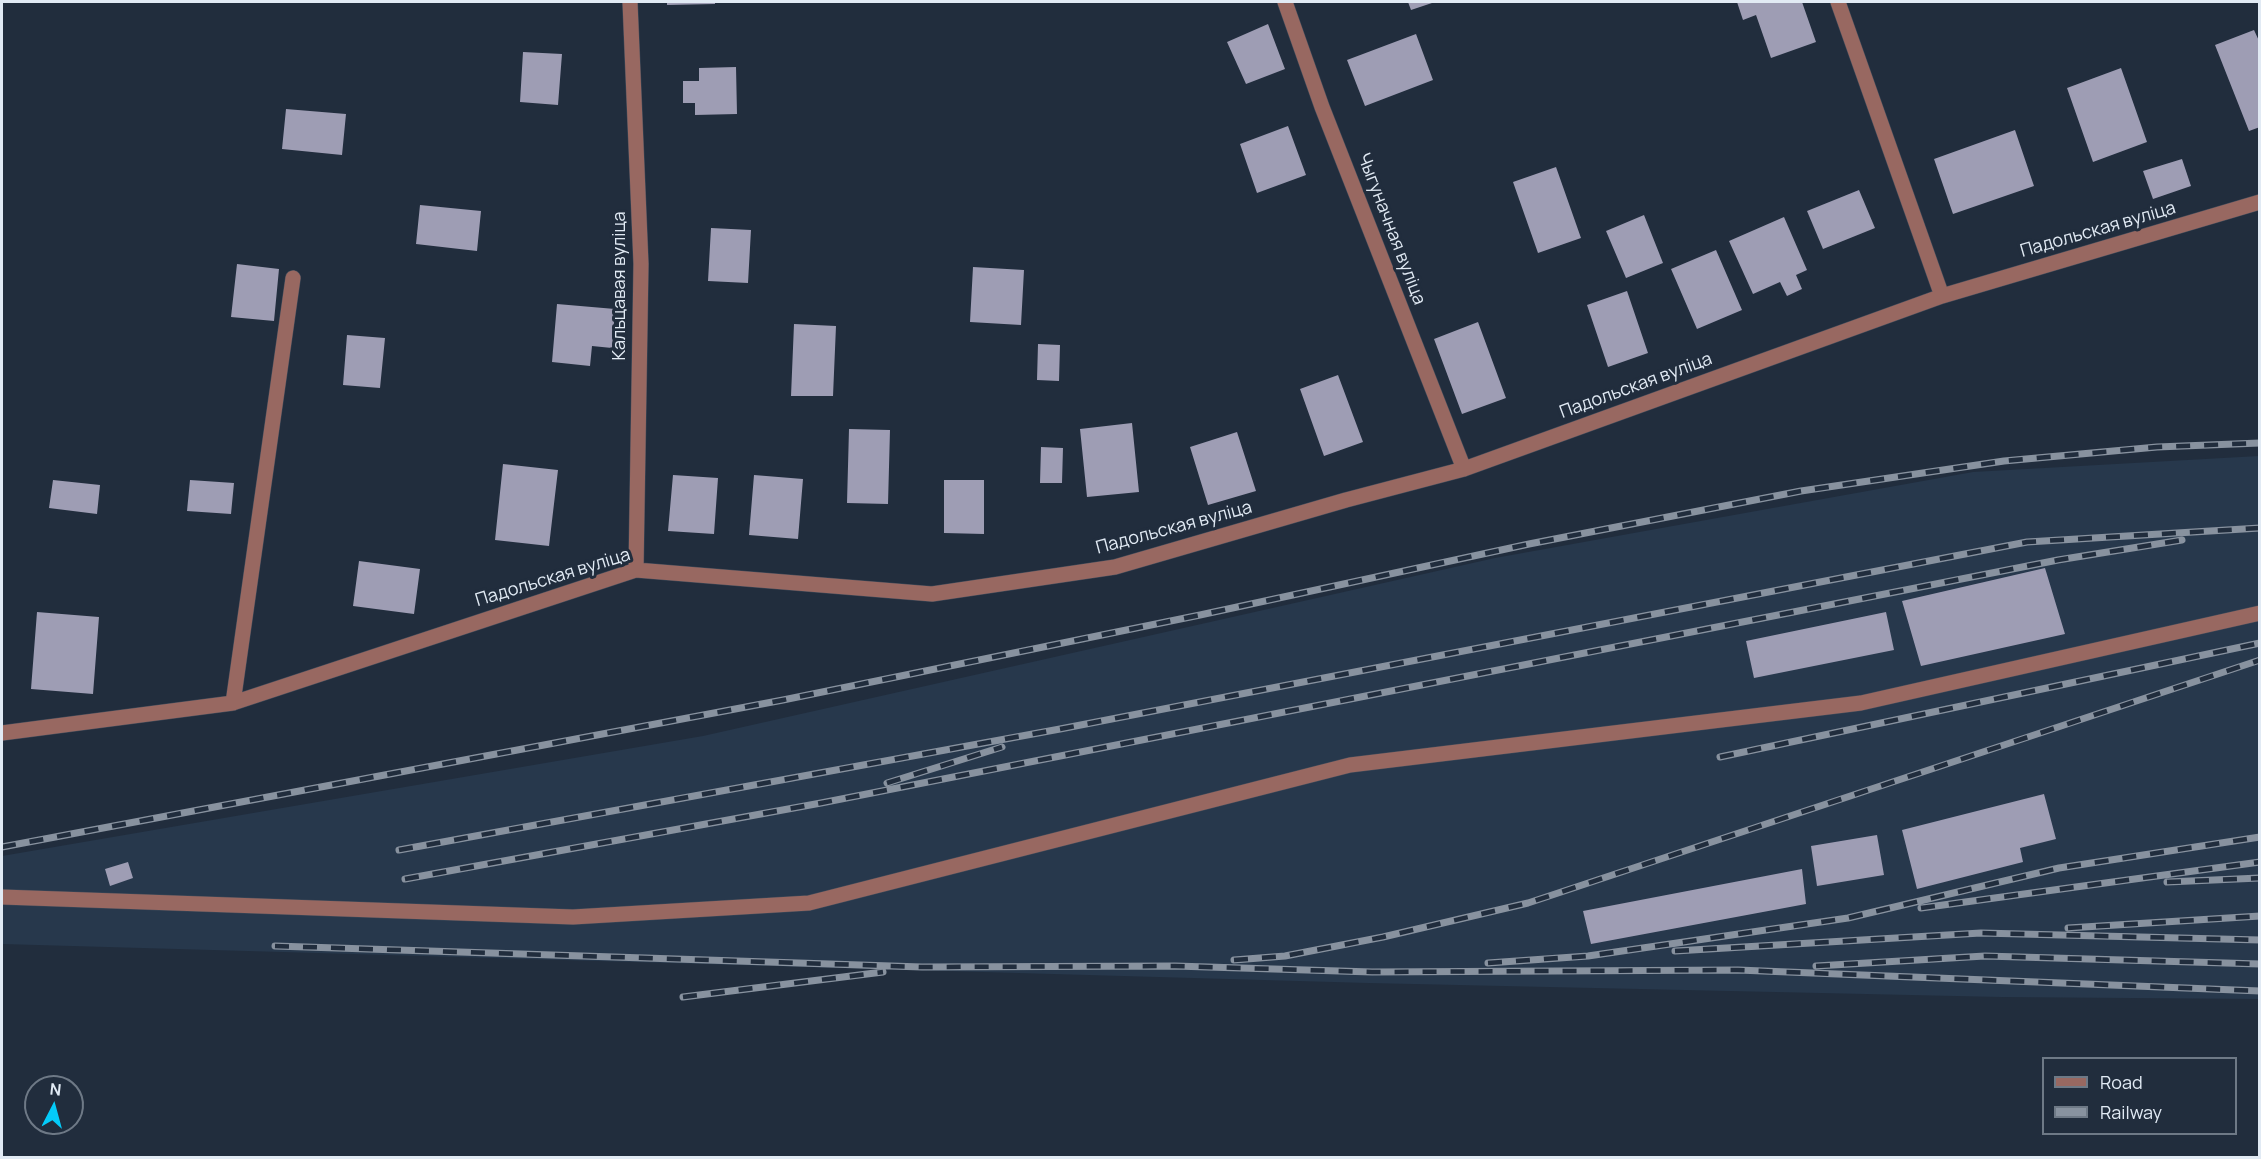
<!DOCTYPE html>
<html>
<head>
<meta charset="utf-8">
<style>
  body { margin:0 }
  #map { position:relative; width:2261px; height:1159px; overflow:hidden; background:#212d3d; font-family:Manrope,sans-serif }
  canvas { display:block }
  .frame { position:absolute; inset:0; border:3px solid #e1eaf4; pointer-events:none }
  .legend { position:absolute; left:2042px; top:1057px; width:195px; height:78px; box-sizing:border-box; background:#212d3d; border:2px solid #6e7986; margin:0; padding:8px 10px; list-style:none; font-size:18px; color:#e1eaf4 }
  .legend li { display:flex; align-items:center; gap:12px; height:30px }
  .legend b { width:30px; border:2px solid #6e7986 }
  .north { position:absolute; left:24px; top:1075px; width:60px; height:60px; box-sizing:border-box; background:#212d3d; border:2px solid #6e7986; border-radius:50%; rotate:6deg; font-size:16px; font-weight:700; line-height:24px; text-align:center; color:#e1eaf4 }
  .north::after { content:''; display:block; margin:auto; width:21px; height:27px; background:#04cbf9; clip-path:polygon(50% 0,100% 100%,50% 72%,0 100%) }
</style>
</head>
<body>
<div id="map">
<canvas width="2261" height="1159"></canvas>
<div class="frame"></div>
<ul class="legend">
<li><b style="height:8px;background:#986861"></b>Road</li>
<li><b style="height:8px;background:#88929f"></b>Railway</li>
</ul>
<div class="north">N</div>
</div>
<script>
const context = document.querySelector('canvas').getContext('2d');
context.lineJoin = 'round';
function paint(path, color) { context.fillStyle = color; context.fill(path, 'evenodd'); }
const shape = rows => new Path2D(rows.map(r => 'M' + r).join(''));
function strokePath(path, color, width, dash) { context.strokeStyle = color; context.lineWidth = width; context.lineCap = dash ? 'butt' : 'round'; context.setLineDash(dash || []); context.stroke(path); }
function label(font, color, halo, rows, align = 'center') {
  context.font = font + ' Manrope,sans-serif'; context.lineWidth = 6; context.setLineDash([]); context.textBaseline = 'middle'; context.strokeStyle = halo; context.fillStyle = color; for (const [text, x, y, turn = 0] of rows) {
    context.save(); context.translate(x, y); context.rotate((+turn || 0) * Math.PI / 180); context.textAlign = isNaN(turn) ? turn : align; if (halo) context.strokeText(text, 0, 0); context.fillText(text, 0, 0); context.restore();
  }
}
const built = shape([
  [2259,456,2259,999,2001,997,1368,983,2,944,2,856,703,736,1495,558,1973,472]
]);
const building = shape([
  [667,2,715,2,715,4,667,5],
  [1408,2,1435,2,1411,10],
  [1737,2,1802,2,1816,42,1771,58,1756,15,1743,20],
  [1268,24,1285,69,1246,84,1227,42],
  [2254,30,2260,43,2260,127,2249,131,2215,45],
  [1416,34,1433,80,1365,106,1347,60],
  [523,52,562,54,558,105,520,102],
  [736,67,737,114,695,115,695,103,683,103,683,81,699,81,699,68],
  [2121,68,2147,142,2093,162,2067,88],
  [286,109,346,114,342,155,282,149],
  [1288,126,1306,175,1257,193,1240,144],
  [2015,130,2034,186,1953,214,1934,159],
  [2182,159,2191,186,2153,199,2143,171],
  [1556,167,1581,238,1538,253,1513,182],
  [1859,190,1875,228,1823,249,1807,211],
  [420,205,481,211,477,251,416,244],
  [1644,215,1663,263,1626,278,1606,231],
  [1784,217,1807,270,1796,275,1802,289,1787,296,1780,282,1753,294,1729,241],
  [711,228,751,230,748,283,708,281],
  [1716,250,1742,310,1697,329,1671,269],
  [237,264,279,269,274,321,231,317],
  [973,267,1024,270,1021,325,970,322],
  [1627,291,1648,353,1608,367,1587,305],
  [557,304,615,309,612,348,592,346,590,366,552,362],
  [1478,322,1506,398,1462,414,1434,339],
  [794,324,836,326,833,396,791,396],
  [347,335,385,338,380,388,343,385],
  [1038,344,1060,345,1059,381,1037,380],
  [1338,375,1363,442,1324,456,1300,389],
  [1132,423,1139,492,1087,497,1080,429],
  [849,429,890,430,888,504,847,503],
  [1237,432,1256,491,1208,505,1190,447],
  [1041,447,1063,448,1062,483,1040,483],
  [503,464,558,470,549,546,495,540],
  [673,475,718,478,714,534,668,531],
  [754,475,803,479,798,539,749,535],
  [53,480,100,485,97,514,49,508],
  [190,480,234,483,231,514,187,511],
  [944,480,984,480,984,534,944,533],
  [359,561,420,569,414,614,353,606],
  [2045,568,2065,634,1921,666,1902,601],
  [37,612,99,617,93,694,31,689],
  [1886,612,1894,650,1754,678,1746,641],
  [2044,794,2056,839,2020,848,2023,862,1917,889,1902,830],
  [1877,835,1884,875,1817,886,1811,846],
  [128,862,133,878,110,886,105,869],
  [1802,869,1806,904,1591,944,1583,911]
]);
const minor = shape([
  [630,2,641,264,636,570],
  [1285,2,1322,107,1464,469],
  [1838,2,1942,296],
  [233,703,293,278],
  [2,733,233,703,636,570,932,594,1115,567,1346,500,1464,469,1942,296,2260,202],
  [2,897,573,917,809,903,1350,765,1861,703,2260,613]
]);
const rail = shape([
  [1720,757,2260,643],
  [887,783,1002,747],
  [2,847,783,700,1200,615,1529,544,1801,491,2004,461,2157,447,2260,443],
  [399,850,1060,729,2027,542,2260,528],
  [405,879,821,803,2058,560,2182,540],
  [2167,882,2260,878],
  [1921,908,2260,862],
  [2068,928,2260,916],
  [275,946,922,967,1175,966,1372,972,1738,970,2260,991],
  [1675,951,1981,933,2260,940],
  [1234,960,1285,956,1383,937,1528,903,2260,660],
  [1488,963,1588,956,1848,918,2059,868,2260,837],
  [1816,966,1985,956,2260,964],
  [683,997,883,972]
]);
const streetNames = [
  ["Чыгуначная вуліца",1391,229,69],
  ["Падольская вуліца",2098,230,-16],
  ["Кальцавая вуліца",620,286,-90],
  ["Падольская вуліца",1636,386,-20],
  ["Падольская вуліца",1174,528,-15],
  ["Падольская вуліца",553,578,-17]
];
paint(built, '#27384c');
paint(building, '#9e9db4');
strokePath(minor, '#404b5a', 16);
strokePath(minor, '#986861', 15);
strokePath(rail, '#88929f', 7);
strokePath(rail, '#212d3d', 4.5, [14]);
label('18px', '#e1eaf4', '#212d3d', streetNames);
</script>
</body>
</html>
